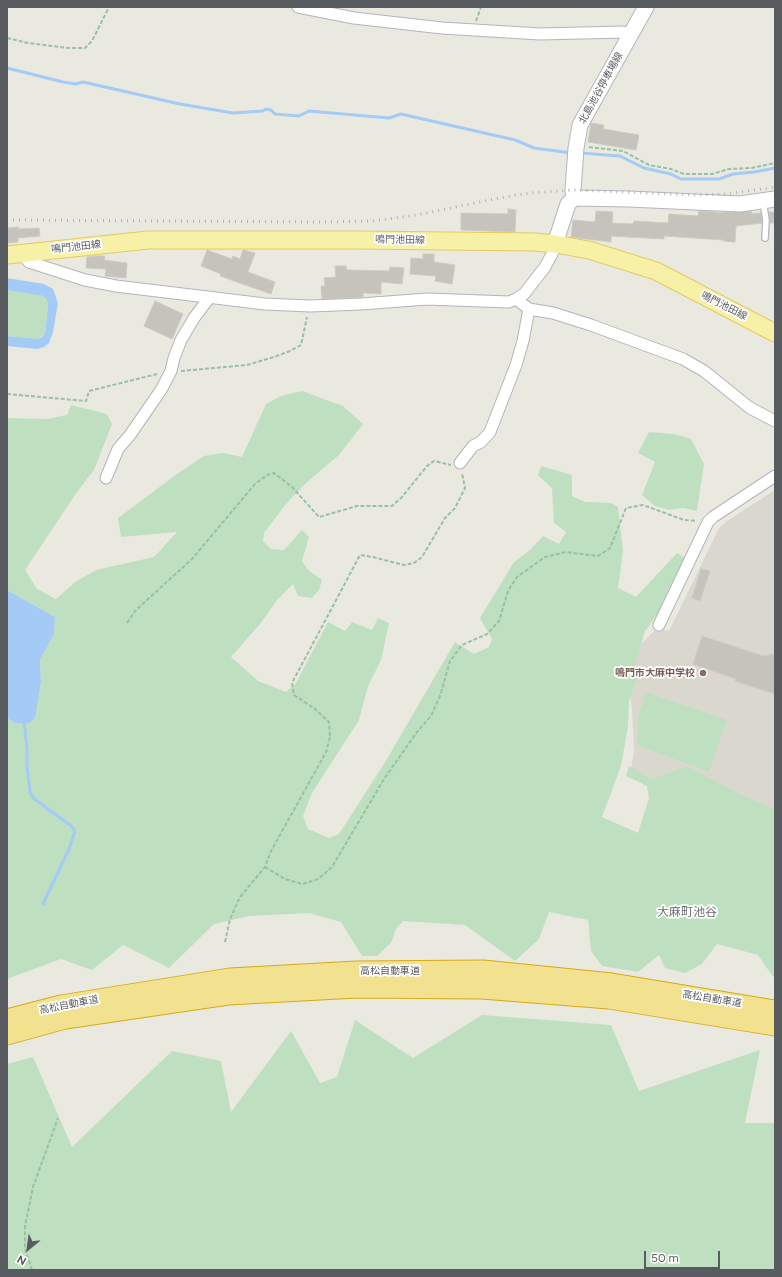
<!DOCTYPE html>
<html>
<head>
<meta charset="utf-8">
<style>
  body { margin:0 }
  #map { position:relative; width:782px; height:1277px; overflow:hidden; background:#eae9e0; font-family:Figtree,sans-serif }
  canvas { display:block }
  .frame { position:absolute; inset:0; border:8px solid #585b5f; pointer-events:none }
  .north { position:absolute; left:8px; top:1229px; width:40px; height:40px; -webkit-text-stroke:3px #fff; paint-order:stroke; rotate:209deg; font-size:11px; font-weight:700; line-height:16px; text-align:center; color:#585b5f }
  .north::after { content:''; display:block; margin:auto; width:14px; height:18px; background:#585b5f; clip-path:polygon(50% 0,100% 100%,50% 72%,0 100%) }
  .scale { position:absolute; left:644px; top:1251px; width:76px; height:18px; box-sizing:border-box; border:2px solid #585b5f; border-top:0; padding-left:5px; font-size:12px; line-height:14px; white-space:nowrap; color:#585b5f; -webkit-text-stroke:3px #fff; paint-order:stroke }
</style>
</head>
<body>
<div id="map">
<canvas width="782" height="1277"></canvas>
<div class="frame"></div>
<div class="north">N</div>
<div class="scale">50 m</div>
</div>
<script>
const context = document.querySelector('canvas').getContext('2d');
context.lineJoin = 'round';
function paint(path, color) { context.fillStyle = color; context.fill(path, 'evenodd'); }
const shape = rows => new Path2D(rows.map(r => 'M' + r).join(''));
function strokePath(path, color, width, dash) { context.strokeStyle = color; context.lineWidth = width; context.lineCap = dash ? 'butt' : 'round'; context.setLineDash(dash || []); context.stroke(path); }
function label(font, color, halo, rows, align = 'center') {
  context.font = font + ' Figtree,"Noto Sans JP",sans-serif'; context.lineWidth = 3.5; context.setLineDash([]); context.textBaseline = 'middle'; context.strokeStyle = halo; context.fillStyle = color; for (const [text, x, y, turn = 0] of rows) {
    context.save(); context.translate(x, y); context.rotate((+turn || 0) * Math.PI / 180); context.textAlign = isNaN(turn) ? turn : align; if (halo) context.strokeText(text, 0, 0); context.fillText(text, 0, 0); context.restore();
  }
}
const education = shape([
  [775,490,775,851,668,793,631,770,634,751,632,710,631,701,627,696,636,649,657,628,669,631,719,528,727,521]
]);
const green = shape([
  [7,290,43,296,47,300,48,306,45,333,39,339,7,336],
  [302,391,343,406,363,424,339,455,306,483,286,504,264,533,263,541,271,549,284,550,302,530,309,537,302,561,308,570,322,580,319,590,312,598,298,596,293,584,277,600,260,624,231,657,258,681,286,692,296,683,328,622,345,631,352,622,372,630,378,618,389,623,381,660,368,686,359,720,312,793,303,816,308,829,329,838,339,834,384,764,455,642,474,654,489,647,492,639,480,618,514,562,530,550,543,536,559,544,566,532,554,523,552,488,538,475,541,466,572,475,572,496,585,502,611,503,618,507,623,551,618,588,636,597,677,553,685,558,657,615,645,631,633,670,639,674,629,699,628,726,621,766,602,817,638,833,649,798,647,786,626,776,629,766,652,779,687,766,739,794,775,809,775,978,771,974,758,955,717,944,702,964,685,973,665,968,659,955,638,972,602,966,591,951,588,920,549,912,539,939,515,961,465,925,403,921,396,929,391,943,377,956,362,956,341,922,309,913,249,916,214,924,169,968,123,945,92,970,61,959,7,979,7,718,15,723,41,681,40,660,54,634,55,617,7,590,7,418,47,419,67,415,71,405,107,414,112,424,94,470,77,492,25,570,37,589,56,599,75,582,96,570,154,557,177,532,121,537,118,518,177,474,204,456,223,453,242,457,266,404,281,396],
  [649,432,674,434,691,439,704,464,697,511,683,508,669,510,655,506,642,495,655,462,638,453],
  [646,692,727,720,709,772,637,745,638,717],
  [482,1015,611,1025,639,1091,760,1050,745,1123,775,1123,775,1270,7,1270,7,1064,33,1057,72,1147,172,1051,221,1061,231,1112,291,1031,320,1083,337,1077,355,1020,413,1058]
]);
const water = shape([
  [7,278,44,284,53,289,58,303,53,332,49,343,44,347,37,349,7,346,7,336,39,339,43,336,45,333,48,306,47,300,43,296,7,290],
  [7,590,55,617,54,634,40,660,41,681,35,718,29,723,15,723,7,718]
]);
const stream = shape([
  [7,68,63,82,76,84,83,82,180,104,233,113,263,111,266,109,271,110,275,114,299,116,309,111,389,118,401,114,515,140,534,148,572,153],
  [580,153,620,156,644,168,671,174,681,179,719,179,733,174,754,172,775,168],
  [24,720,27,749,27,767,30,792,33,798,70,825,75,831,69,849,43,904]
]);
const building = shape([
  [591,123,604,125,603,129,639,135,636,150,588,142,591,123],
  [508,209,516,210,515,232,461,230,461,213,508,214,508,209],
  [596,211,613,212,612,223,633,224,634,221,668,223,669,214,698,216,699,211,716,212,716,213,751,211,752,214,761,213,762,223,736,226,735,242,724,241,724,240,664,236,664,239,611,236,611,242,571,237,573,220,595,222,596,211],
  [769,212,775,212,775,223,770,223,769,212],
  [18,227,18,229,39,228,40,236,18,238,18,242,7,243,7,228,18,227],
  [207,250,232,259,233,256,240,259,243,250,255,253,248,272,275,282,271,294,220,276,221,274,201,266,207,250],
  [423,254,434,254,434,262,455,265,452,284,435,281,436,276,410,274,411,258,423,259,423,254],
  [95,256,105,256,104,260,127,263,126,278,105,276,106,269,86,268,87,257,95,256],
  [335,266,346,266,347,270,389,271,390,267,404,268,402,284,381,282,381,294,363,293,363,297,322,299,321,286,325,286,324,278,336,277,335,266],
  [155,301,183,314,172,339,144,326,155,301],
  [701,569,710,571,700,601,692,598,701,569],
  [702,636,763,656,775,654,775,694,735,681,736,679,693,664,702,636]
]);
const path = shape([
  [476,21,481,7],
  [7,38,28,43,69,48,85,48,92,41,109,7],
  [589,147,623,151,649,165,671,169,684,174,712,174,729,169,752,168,775,163],
  [181,371,247,365,274,357,290,351,301,345,307,317],
  [7,394,86,401,89,391,157,374],
  [127,623,135,611,192,559,255,484,267,475,274,473,292,487,319,517,357,506,392,506,402,497,427,466,434,461,451,465],
  [265,867,285,879,302,884,318,879,332,867,384,779,417,732,431,716,440,696,450,661,462,645,487,634,499,621,508,591,517,577,545,557,566,552,598,556,610,548,626,508,643,505,684,520,697,521],
  [225,942,230,919,240,897,265,867,271,851,326,752,330,737,329,722,315,709,294,695,292,683,360,555,373,557,404,565,414,563,422,557,445,518,455,508,465,488,462,473],
  [32,1270,25,1249,25,1226,33,1187,58,1118]
]);
const service = shape([
  [763,201,766,220,765,238]
]);
const minor = shape([
  [298,7,354,18,442,28,540,34,623,32,631,34],
  [21,253,29,262,85,280,116,286,265,304,310,306,361,304,427,299,509,302,516,299,524,294,545,267,552,254,555,244],
  [516,299,529,309,553,313,591,325,683,359,704,371,750,408,775,421],
  [460,463,473,446,481,442,490,432,516,365,523,341,529,309],
  [106,478,118,449,130,435,161,390,171,371,174,358,181,340,194,318,209,298],
  [659,625,708,522,713,517,775,476]
]);
const secondary = shape([
  [574,198,573,190,576,148,580,125,646,7],
  [555,244,568,204,574,198,629,199,740,204,775,199]
]);
const primary = shape([
  [7,255,148,240,358,240,535,242,555,244,589,250,656,271,775,333]
]);
const motorway = shape([
  [7,1019,61,1005,230,978,357,971,483,970,612,983,775,1010],
  [7,1035,65,1019,228,995,357,988,482,989,609,999,775,1026]
]);
const rail = shape([
  [7,220,323,222,372,221,417,215,499,198,530,193,573,190,697,195,728,194,775,187]
]);
const markers = [
  [703,673,4,"#8d6e63"]
];
const streetNames = [
  ["北島池谷停車場線",601,88,-61],
  ["鳴門池田線",400,240,1],
  ["鳴門池田線",76,247,-6],
  ["鳴門池田線",724,306,27],
  ["高松自動車道",390,971],
  ["高松自動車道",712,999,9],
  ["高松自動車道",69,1005,-11]
];
const educationNames = [
  ["鳴門市大麻中学校",695,673]
];
const quarterNames = [
  ["大麻町池谷",687,912]
];
paint(education, '#dad8ce');
paint(green, '#bee0c1');
paint(water, '#a4cbf6');
strokePath(stream, '#a4cbf6', 3);
paint(building, '#c6c3bc');
strokePath(building, '#cecbbf', 1);
strokePath(service, '#b2b5b9', 8);
strokePath(minor, '#b2b5b9', 13);
strokePath(secondary, '#b3b6bb', 17);
strokePath(primary, '#e3ca60', 19);
strokePath(motorway, '#d5aa15', 21);
strokePath(path, '#98c0a6', 2, [4, 2]);
strokePath(service, '#fff', 5.5);
strokePath(minor, '#fff', 11);
strokePath(secondary, '#fff', 15);
strokePath(primary, '#f7f1a8', 17);
strokePath(motorway, '#f2e18f', 19);
strokePath(rail, '#b0b1b1', 3, [1, 5]);
for (const [x, y, r, color] of markers) { const dot = new Path2D(); dot.arc(x, y, r, 0, 2 * Math.PI); context.fillStyle = color; context.fill(dot); strokePath(dot, '#fff', 1.5); }
label('10px', '#585b5f', '#fff', streetNames);
label('bold 10px', '#785e54', '#fff', educationNames, 'right');
label('12px', '#6a6d71', '#fff', quarterNames);
</script>
</body>
</html>
